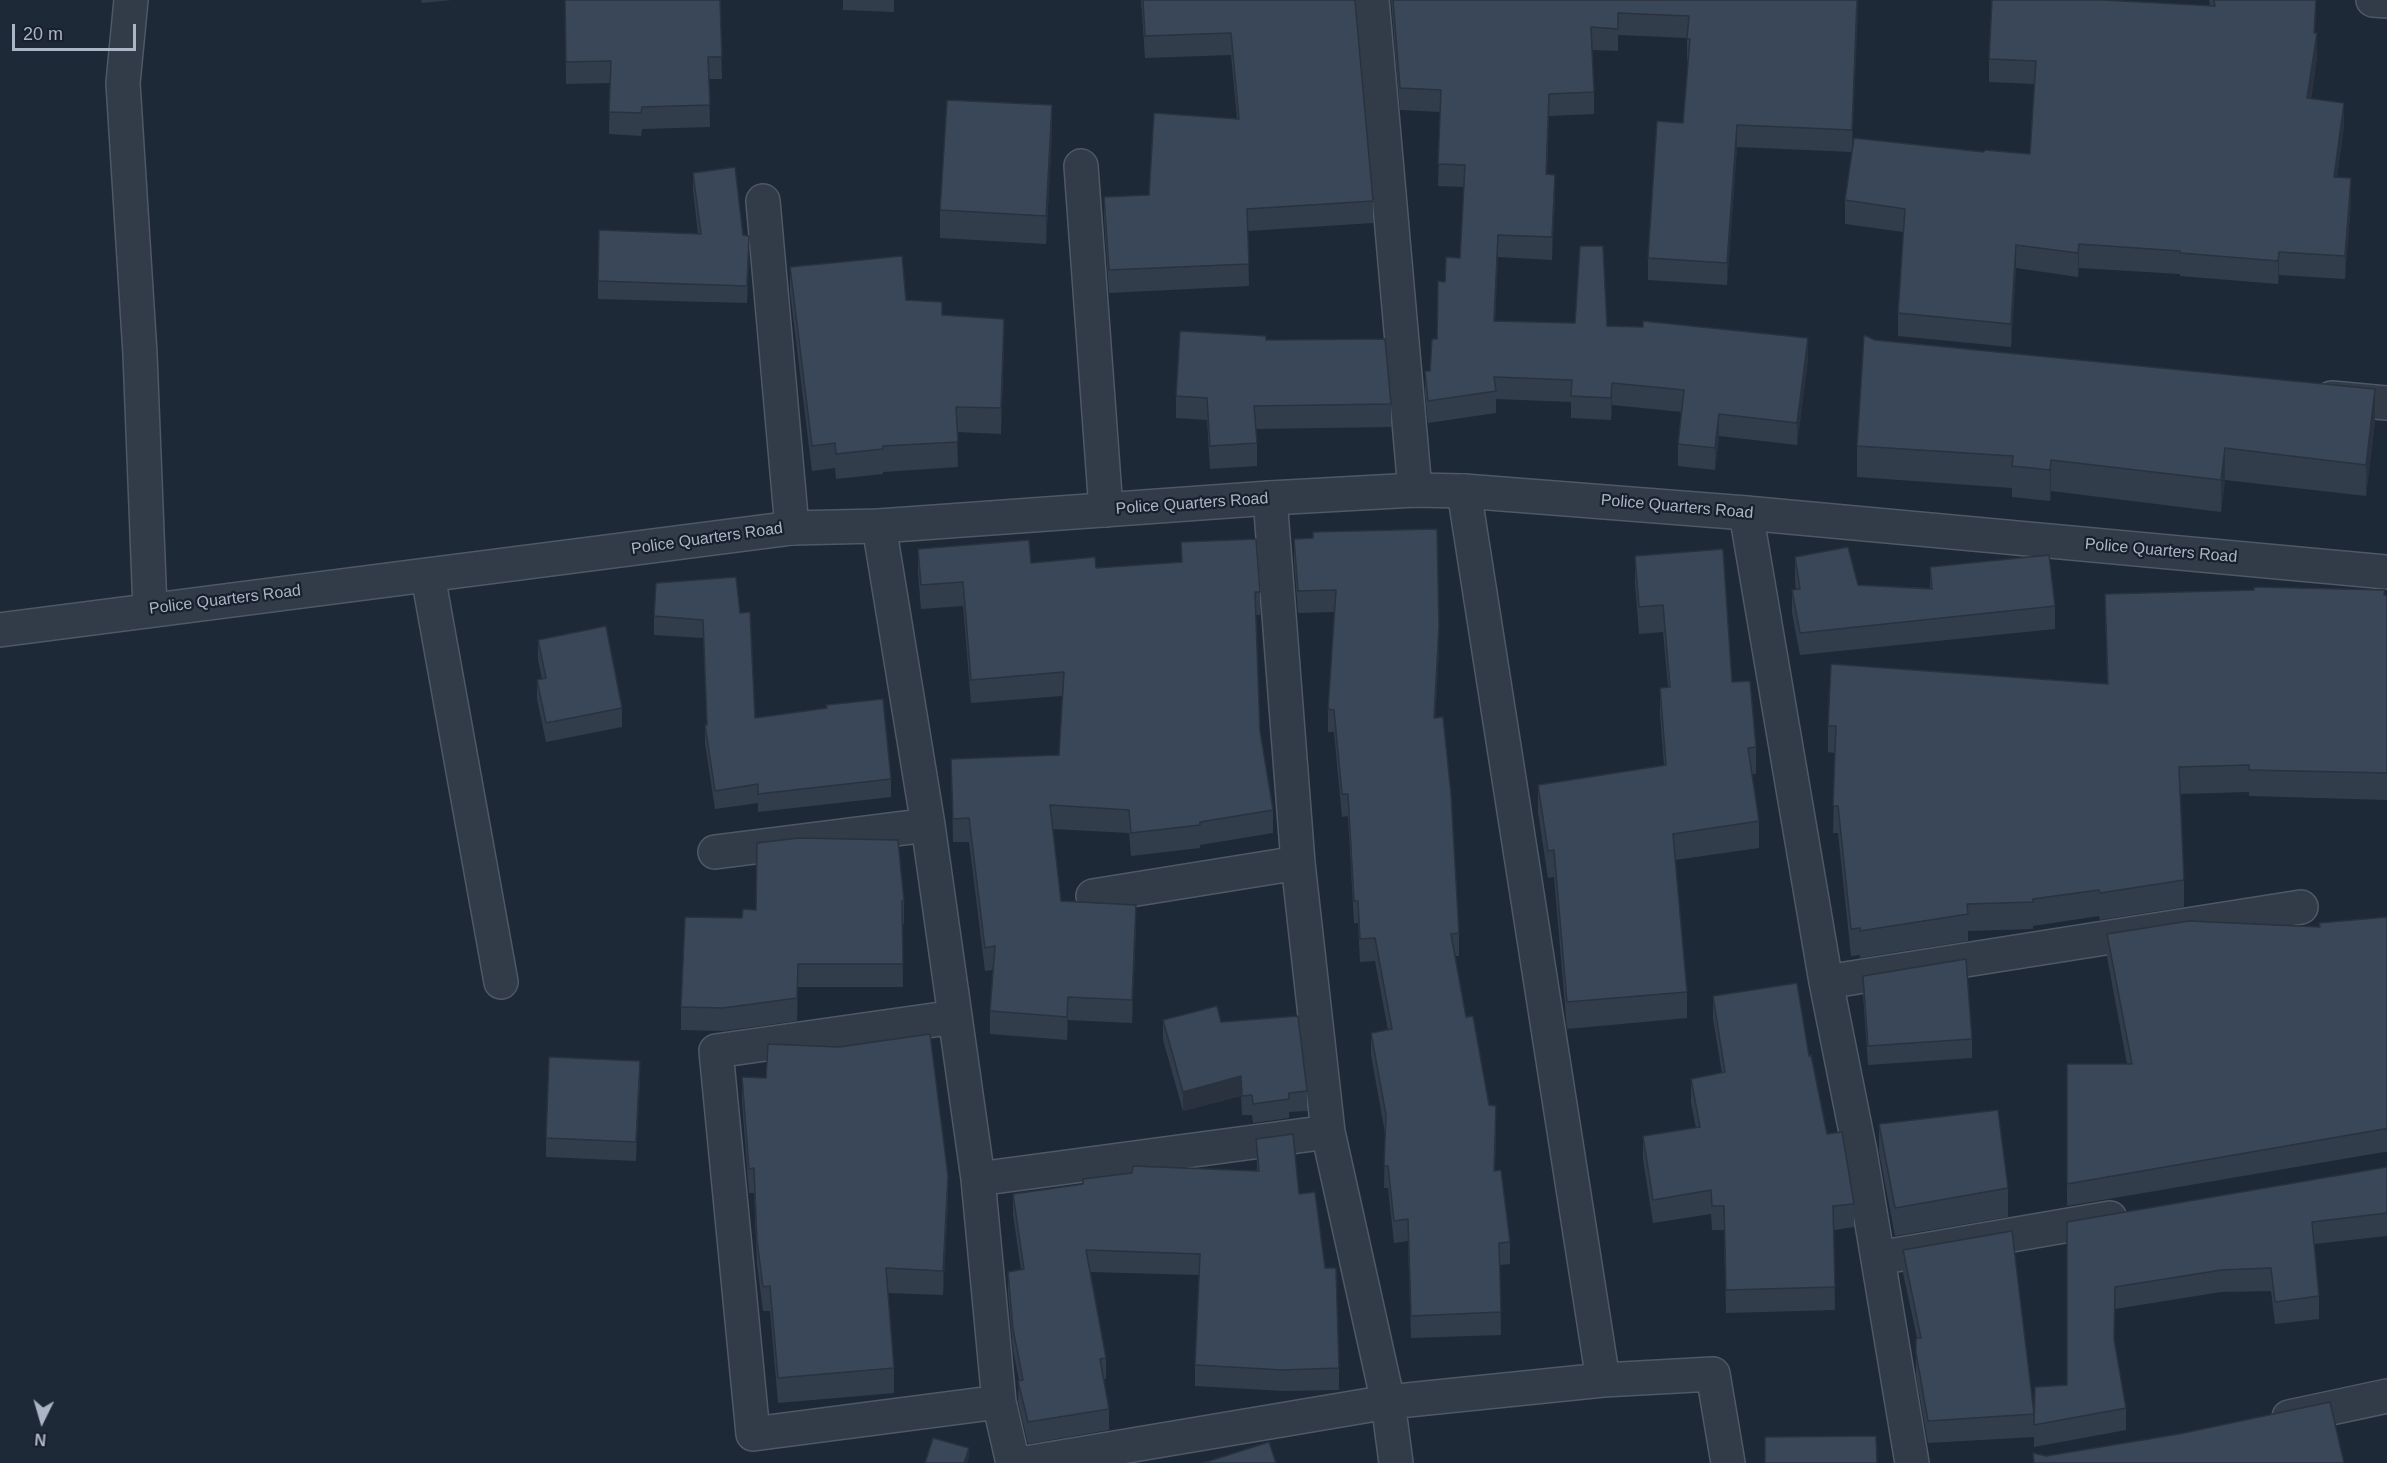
<!DOCTYPE html>
<html>
<head>
<meta charset="utf-8">
<style>
  body { margin:0 }
  #map { position:relative; width:2387px; height:1463px; overflow:hidden; background:#1e2937; font-family:Helvetica,sans-serif }
  canvas { display:block }
  .north { position:absolute; left:12px; top:1391px; width:60px; height:60px; -webkit-text-stroke:4px #17202c; paint-order:stroke; rotate:185deg; font-size:16px; font-weight:700; line-height:24px; text-align:center; color:#abb5c5 }
  .north::after { content:''; display:block; margin:auto; width:21px; height:27px; background:#abb5c5; clip-path:polygon(50% 0,100% 100%,50% 72%,0 100%) }
  .scale { position:absolute; left:12px; top:24px; width:124px; height:27px; box-sizing:border-box; border:3px solid #abb5c5; border-top:0; padding-left:8px; font-size:18px; line-height:21px; white-space:nowrap; color:#abb5c5; -webkit-text-stroke:4px #17202c; paint-order:stroke }
</style>
</head>
<body>
<div id="map">
<canvas width="2387" height="1463"></canvas>
<div class="north">N</div>
<div class="scale">20 m</div>
</div>
<script>
const context = document.querySelector('canvas').getContext('2d');
context.lineJoin = 'round';
const shape = rows => new Path2D(rows.map(r => 'M' + r).join(''));
function strokePath(path, color, width, dash) { context.strokeStyle = color; context.lineWidth = width; context.lineCap = dash ? 'butt' : 'round'; context.setLineDash(dash || []); context.stroke(path); }
function paint(path, color) { context.fillStyle = color; context.fill(path, 'evenodd'); }
function label(font, color, halo, rows, align = 'center') {
  context.font = font + ' Helvetica,sans-serif'; context.lineWidth = 4.5; context.setLineDash([]); context.textBaseline = 'middle'; context.strokeStyle = halo; context.fillStyle = color; for (const [text, x, y, turn = 0] of rows) {
    context.save(); context.translate(x, y); context.rotate((+turn || 0) * Math.PI / 180); context.textAlign = isNaN(turn) ? turn : align; if (halo) context.strokeText(text, 0, 0); context.fillText(text, 0, 0); context.restore();
  }
}
const minor = shape([
  [131,0,123,83,140,354,150,609],
  [1372,0,1415,490],
  [2373,0,2387,1],
  [1081,166,1106,510],
  [763,201,792,528],
  [2332,398,2387,403],
  [1464,491,1603,1380],
  [1270,498,1298,863,1328,1132,1388,1402,1396,1463],
  [1746,513,1826,982,1860,1152,1912,1463],
  [879,526,928,825,978,1179,999,1402,1013,1463],
  [428,576,501,982],
  [715,852,928,825],
  [1093,896,1298,863],
  [1826,982,2301,907],
  [955,1017,716,1051,753,1434,999,1402],
  [978,1179,1328,1132],
  [1878,1258,2110,1218],
  [2289,1417,2387,1396],
  [1026,1463,1388,1402,1603,1380,1713,1374,1728,1463]
]);
const tertiary = shape([
  [0,630,792,528,879,526,1270,498,1415,490,1464,491,1746,513,2387,572]
]);
const wall = shape([
  [421,0,452,0,422,3],
  [565,0,720,0,722,79,709,79,710,127,642,129,641,136,609,134,610,83,566,84],
  [843,0,894,0,894,12,843,10],
  [1141,0,1355,0,1373,201,1373,223,1248,231,1249,286,1109,293,1104,219,1104,197,1149,195,1237,119,1231,55,1145,58],
  [1391,0,1858,0,1852,151,2030,154,2034,84,1989,82,1989,59,2210,6,2209,0,2316,0,2315,33,2317,57,2311,99,2344,126,2337,177,2351,201,2345,279,2279,275,2278,284,2180,276,2180,274,2079,268,2078,277,2016,268,2011,347,1898,336,1898,313,1903,232,1845,224,1845,200,1852,152,1737,147,1727,285,1648,280,1648,258,1683,123,1688,61,1687,61,1687,38,1618,35,1618,51,1592,50,1594,92,1594,114,1549,116,1547,174,1555,197,1552,260,1498,257,1495,321,1607,326,1808,360,1797,445,1719,436,1715,470,1678,466,1678,444,1682,412,1612,405,1611,420,1571,418,1571,402,1496,399,1496,413,1428,423,1425,394,1425,371,1430,371,1437,339,1445,282,1460,258,1464,187,1438,186,1440,112,1400,110],
  [1052,134,1046,244,940,238,940,210],
  [693,173,743,235,749,253,747,303,598,299,598,281,698,234,693,190],
  [790,267,906,300,942,315,1004,344,1001,434,957,432,958,467,883,472,883,474,836,479,835,468,812,471,790,292],
  [1266,340,1391,404,1391,427,1256,429,1257,443,1257,466,1210,469,1207,420,1176,418,1176,396],
  [1875,340,2375,421,2366,496,2225,480,2221,512,2051,491,2050,501,2012,497,2012,488,1857,477,1857,446],
  [1294,539,1439,649,1435,718,1459,933,1459,956,1455,956,1466,1017,1496,1128,1495,1171,1510,1242,1510,1264,1500,1265,1501,1335,1411,1338,1408,1241,1394,1243,1388,1188,1384,1188,1385,1133,1371,1055,1371,1033,1388,1030,1375,961,1360,962,1358,923,1354,923,1348,816,1342,817,1334,732,1328,732,1328,709,1334,612,1298,613,1294,561],
  [1181,542,1260,592,1260,615,1256,615,1260,731,1273,810,1273,833,1200,845,1200,848,1131,856,1129,833,1053,829,1061,901,1136,928,1132,1023,1068,1020,1067,1040,990,1034,990,1011,993,970,985,971,969,842,953,842,951,759,1059,755,1062,696,971,703,963,606,921,609,918,572,918,549,1031,563,1096,568,1181,562],
  [1635,556,1732,682,1756,747,1756,774,1752,774,1759,821,1759,848,1675,860,1687,992,1687,1018,1567,1029,1554,877,1548,878,1538,812,1538,785,1664,765,1660,715,1660,688,1668,687,1663,632,1639,634,1635,583],
  [1795,557,1858,585,1930,588,1930,567,2055,606,2055,629,1800,655,1792,613,1792,590,1796,590,1795,579],
  [2105,594,2387,595,2387,800,2249,796,2249,792,2180,794,2184,880,2184,907,2100,920,2099,916,2033,926,2033,929,1968,931,1968,941,1860,958,1860,955,1851,956,1838,833,1833,833,1835,753,1828,752,1828,726,2107,684],
  [740,613,755,718,891,779,891,797,758,812,758,803,715,809,705,744,705,725,707,725,703,638,654,635,654,616],
  [538,640,622,708,622,727,546,742,537,699,537,680,542,679,538,659],
  [904,901,904,924,902,924,903,987,798,987,797,1021,723,1031,681,1030,681,1007,742,918,756,910],
  [2387,917,2387,1152,2384,1152,2067,1206,2067,1064,2127,1064,2107,957,2107,934,2319,927],
  [1863,976,1972,1039,1972,1058,1868,1065,1863,995],
  [1713,996,1809,1056,1827,1134,1854,1204,1854,1227,1834,1230,1835,1310,1726,1313,1724,1230,1712,1230,1711,1214,1653,1223,1643,1159,1643,1136,1696,1128,1691,1103,1691,1079,1722,1073,1713,1019],
  [1163,1020,1221,1022,1307,1091,1307,1111,1289,1112,1289,1118,1253,1123,1252,1115,1242,1115,1241,1096,1183,1111,1163,1040],
  [742,1077,948,1201,943,1295,888,1293,894,1368,894,1393,778,1403,770,1311,763,1311,757,1264,754,1193,749,1193,742,1102],
  [640,1080,636,1161,546,1157,546,1138],
  [1879,1124,2008,1188,2008,1217,1895,1236,1879,1152],
  [1256,1139,1299,1194,1325,1268,1339,1368,1339,1390,1283,1391,1195,1386,1195,1365,1199,1275,1090,1272,1106,1358,1106,1379,1103,1379,1109,1409,1109,1430,1028,1444,1018,1402,1019,1380,1013,1350,1008,1293,1008,1272,1021,1269,1013,1215,1013,1194,1083,1184,1083,1179,1257,1171],
  [2387,1167,2387,1236,2314,1244,2319,1296,2319,1319,2275,1324,2271,1291,2221,1292,2115,1309,2114,1340,2126,1408,2126,1430,2034,1447,2034,1437,1928,1443,1916,1376,1916,1338,1917,1338,1903,1273,1903,1250,2012,1231,2034,1416,2067,1385,2067,1222]
]);
const shadedWall = shape([
  [1858,0,1858,13,1852,152,1852,130],
  [2316,0,2314,53,2317,33,2317,57,2307,121,2307,98],
  [1549,94,1549,116,1546,196,1546,174],
  [2344,103,2344,126,2334,200,2334,177],
  [1052,105,1052,134,1046,244,1046,216],
  [1737,125,1737,147,1727,285,1727,263],
  [1555,175,1555,197,1552,260,1552,237],
  [2351,178,2351,201,2345,279,2345,256],
  [1498,235,1498,257,1494,343,1494,321],
  [2079,244,2079,268,2078,277,2078,253],
  [2016,245,2016,268,2011,347,2011,324],
  [2279,252,2279,275,2278,284,2278,261],
  [1004,319,1004,344,1001,434,1001,408],
  [1808,338,1808,360,1797,445,1797,423],
  [1612,383,1612,405,1611,420,1611,398],
  [2375,389,2375,421,2366,496,2366,465],
  [1719,414,1719,436,1715,470,1715,448],
  [2225,448,2225,480,2221,512,2221,480],
  [2051,460,2051,491,2050,501,2050,470],
  [1439,626,1439,649,1434,740,1434,718],
  [1136,905,1136,928,1132,1023,1132,1000],
  [798,964,798,987,797,1021,797,998],
  [1068,997,1068,1020,1067,1040,1067,1017],
  [640,1061,640,1080,636,1161,636,1142],
  [1241,1076,1241,1096,1183,1111,1183,1092],
  [948,1176,948,1201,943,1295,943,1271],
  [969,1448,969,1458,967,1463,964,1463]
]);
const building = shape([
  [565,0,720,0,722,57,708,57,710,105,642,107,641,113,609,112,611,61,566,62,565,0],
  [1143,0,1355,0,1373,201,1247,209,1249,264,1109,270,1104,197,1149,195,1154,113,1239,119,1231,33,1145,36,1143,0],
  [1393,0,1857,0,1852,130,1737,125,1727,263,1648,258,1657,121,1683,123,1690,39,1687,39,1689,16,1618,13,1618,29,1591,27,1594,92,1549,94,1546,174,1555,175,1552,237,1498,235,1494,321,1575,323,1580,246,1603,246,1607,326,1643,327,1643,321,1808,338,1797,423,1719,414,1715,448,1678,444,1684,390,1612,383,1611,398,1571,396,1572,380,1494,377,1496,391,1428,401,1425,371,1430,371,1432,339,1437,339,1438,281,1445,282,1446,257,1460,258,1465,165,1438,164,1441,90,1400,88,1393,0],
  [1992,0,2104,0,2215,6,2214,0,2316,0,2314,33,2317,33,2307,98,2344,103,2334,177,2351,178,2345,256,2279,252,2278,261,2180,253,2180,251,2079,244,2078,253,2016,245,2011,324,1898,313,1905,209,1845,200,1854,138,1984,152,1985,150,2030,154,2036,61,1989,59,1992,0],
  [947,100,1052,105,1046,216,940,210,947,100],
  [735,167,743,235,749,236,747,286,598,281,599,230,701,234,693,173,735,167],
  [902,256,906,300,942,302,942,315,1004,319,1001,408,956,407,958,442,883,446,883,449,836,454,835,443,812,446,790,267,902,256],
  [1180,331,1266,336,1266,340,1385,339,1391,404,1254,406,1257,443,1210,446,1207,398,1176,396,1180,331],
  [1864,335,1875,340,2375,389,2366,465,2225,448,2221,480,2051,460,2050,470,2012,466,2013,456,1857,446,1864,335],
  [1437,529,1439,626,1434,718,1443,717,1451,794,1459,933,1451,934,1466,1017,1473,1016,1489,1105,1496,1106,1494,1171,1501,1170,1510,1242,1499,1243,1501,1312,1411,1316,1408,1219,1394,1221,1388,1166,1384,1166,1386,1115,1371,1033,1392,1029,1375,938,1360,939,1358,901,1354,901,1348,794,1342,794,1334,710,1328,709,1336,590,1298,591,1294,539,1313,538,1313,532,1437,529],
  [1256,539,1260,592,1255,592,1260,731,1273,810,1200,822,1200,825,1131,833,1129,810,1050,805,1061,901,1136,905,1132,1000,1068,997,1067,1017,990,1011,995,946,985,948,969,818,953,819,951,759,1059,755,1064,672,971,680,963,582,921,585,918,549,1029,540,1031,563,1095,557,1096,568,1182,562,1181,542,1256,539],
  [1848,547,1858,585,1932,589,1930,567,2049,555,2055,606,1800,633,1792,590,1800,589,1795,557,1848,547],
  [1723,549,1732,682,1750,681,1756,747,1748,748,1759,821,1673,834,1687,992,1567,1002,1554,850,1548,851,1538,785,1666,765,1660,688,1670,687,1663,605,1639,607,1635,556,1723,549],
  [736,577,740,613,750,612,755,718,827,708,826,705,883,699,891,779,758,794,758,784,715,791,705,725,707,725,703,620,654,616,656,583,736,577],
  [2254,587,2385,590,2384,595,2387,595,2387,773,2249,770,2249,765,2179,767,2184,880,2100,893,2099,890,2033,899,2033,902,1967,904,1968,914,1860,931,1860,928,1851,929,1838,806,1833,806,1836,726,1828,726,1831,664,2108,684,2105,594,2254,590,2254,587],
  [606,626,622,708,546,723,537,680,546,678,538,640,606,626],
  [798,838,898,840,904,901,902,901,903,964,798,964,797,998,723,1008,681,1007,685,917,742,918,743,909,756,910,757,843,798,838],
  [2387,917,2387,1129,2384,1129,2067,1184,2067,1064,2132,1064,2107,934,2189,921,2320,927,2319,923,2387,917],
  [1966,959,1972,1039,1868,1046,1863,976,1966,959],
  [1797,983,1809,1056,1811,1055,1827,1134,1842,1132,1854,1204,1833,1206,1835,1287,1726,1290,1724,1206,1712,1206,1711,1190,1653,1200,1643,1136,1700,1127,1691,1079,1725,1072,1713,996,1797,983],
  [1217,1006,1221,1022,1298,1016,1307,1091,1289,1093,1289,1099,1253,1104,1252,1095,1242,1096,1241,1076,1183,1092,1163,1020,1217,1006],
  [930,1034,948,1176,943,1271,886,1268,894,1368,778,1378,770,1286,763,1287,757,1240,754,1168,749,1169,742,1077,766,1078,768,1044,839,1047,930,1034],
  [549,1057,640,1061,636,1142,546,1138,549,1057],
  [1998,1110,2008,1188,1895,1208,1879,1124,1998,1110],
  [1293,1134,1299,1194,1315,1192,1325,1268,1336,1268,1339,1368,1283,1370,1195,1365,1200,1254,1086,1250,1106,1358,1100,1359,1109,1409,1028,1422,1018,1381,1023,1380,1013,1329,1008,1272,1024,1269,1013,1194,1083,1184,1083,1179,1132,1173,1133,1166,1259,1171,1256,1139,1293,1134],
  [2387,1167,2387,1213,2312,1222,2319,1296,2275,1302,2271,1268,2221,1270,2115,1287,2114,1339,2126,1408,2034,1425,2035,1387,2067,1385,2067,1222,2387,1167],
  [2012,1231,2034,1414,1928,1421,1916,1353,1916,1338,1921,1338,1903,1250,2012,1231],
  [2330,1402,2344,1463,2034,1463,2033,1453,2046,1456,2179,1434,2330,1402],
  [1876,1436,1877,1463,1765,1463,1765,1437,1876,1436],
  [933,1438,969,1448,964,1463,925,1463,933,1438],
  [1269,1442,1276,1463,1203,1463,1269,1442]
]);
const streetNames = [
  ["Police Quarters Road",1192,504,-4],
  ["Police Quarters Road",1677,507,5],
  ["Police Quarters Road",707,539,-8],
  ["Police Quarters Road",2161,551,5],
  ["Police Quarters Road",225,600,-7]
];
strokePath(minor, '#4f5866', 36);
strokePath(tertiary, '#4f5866', 36);
strokePath(minor, '#323b48', 33);
strokePath(tertiary, '#323b48', 33);
paint(wall, '#323d4c');
paint(shadedWall, '#29323e');
paint(building, '#3a4758');
strokePath(building, '#29323e', 1.5);
label('16px', '#abb5c5', '#17202c', streetNames);
</script>
</body>
</html>
